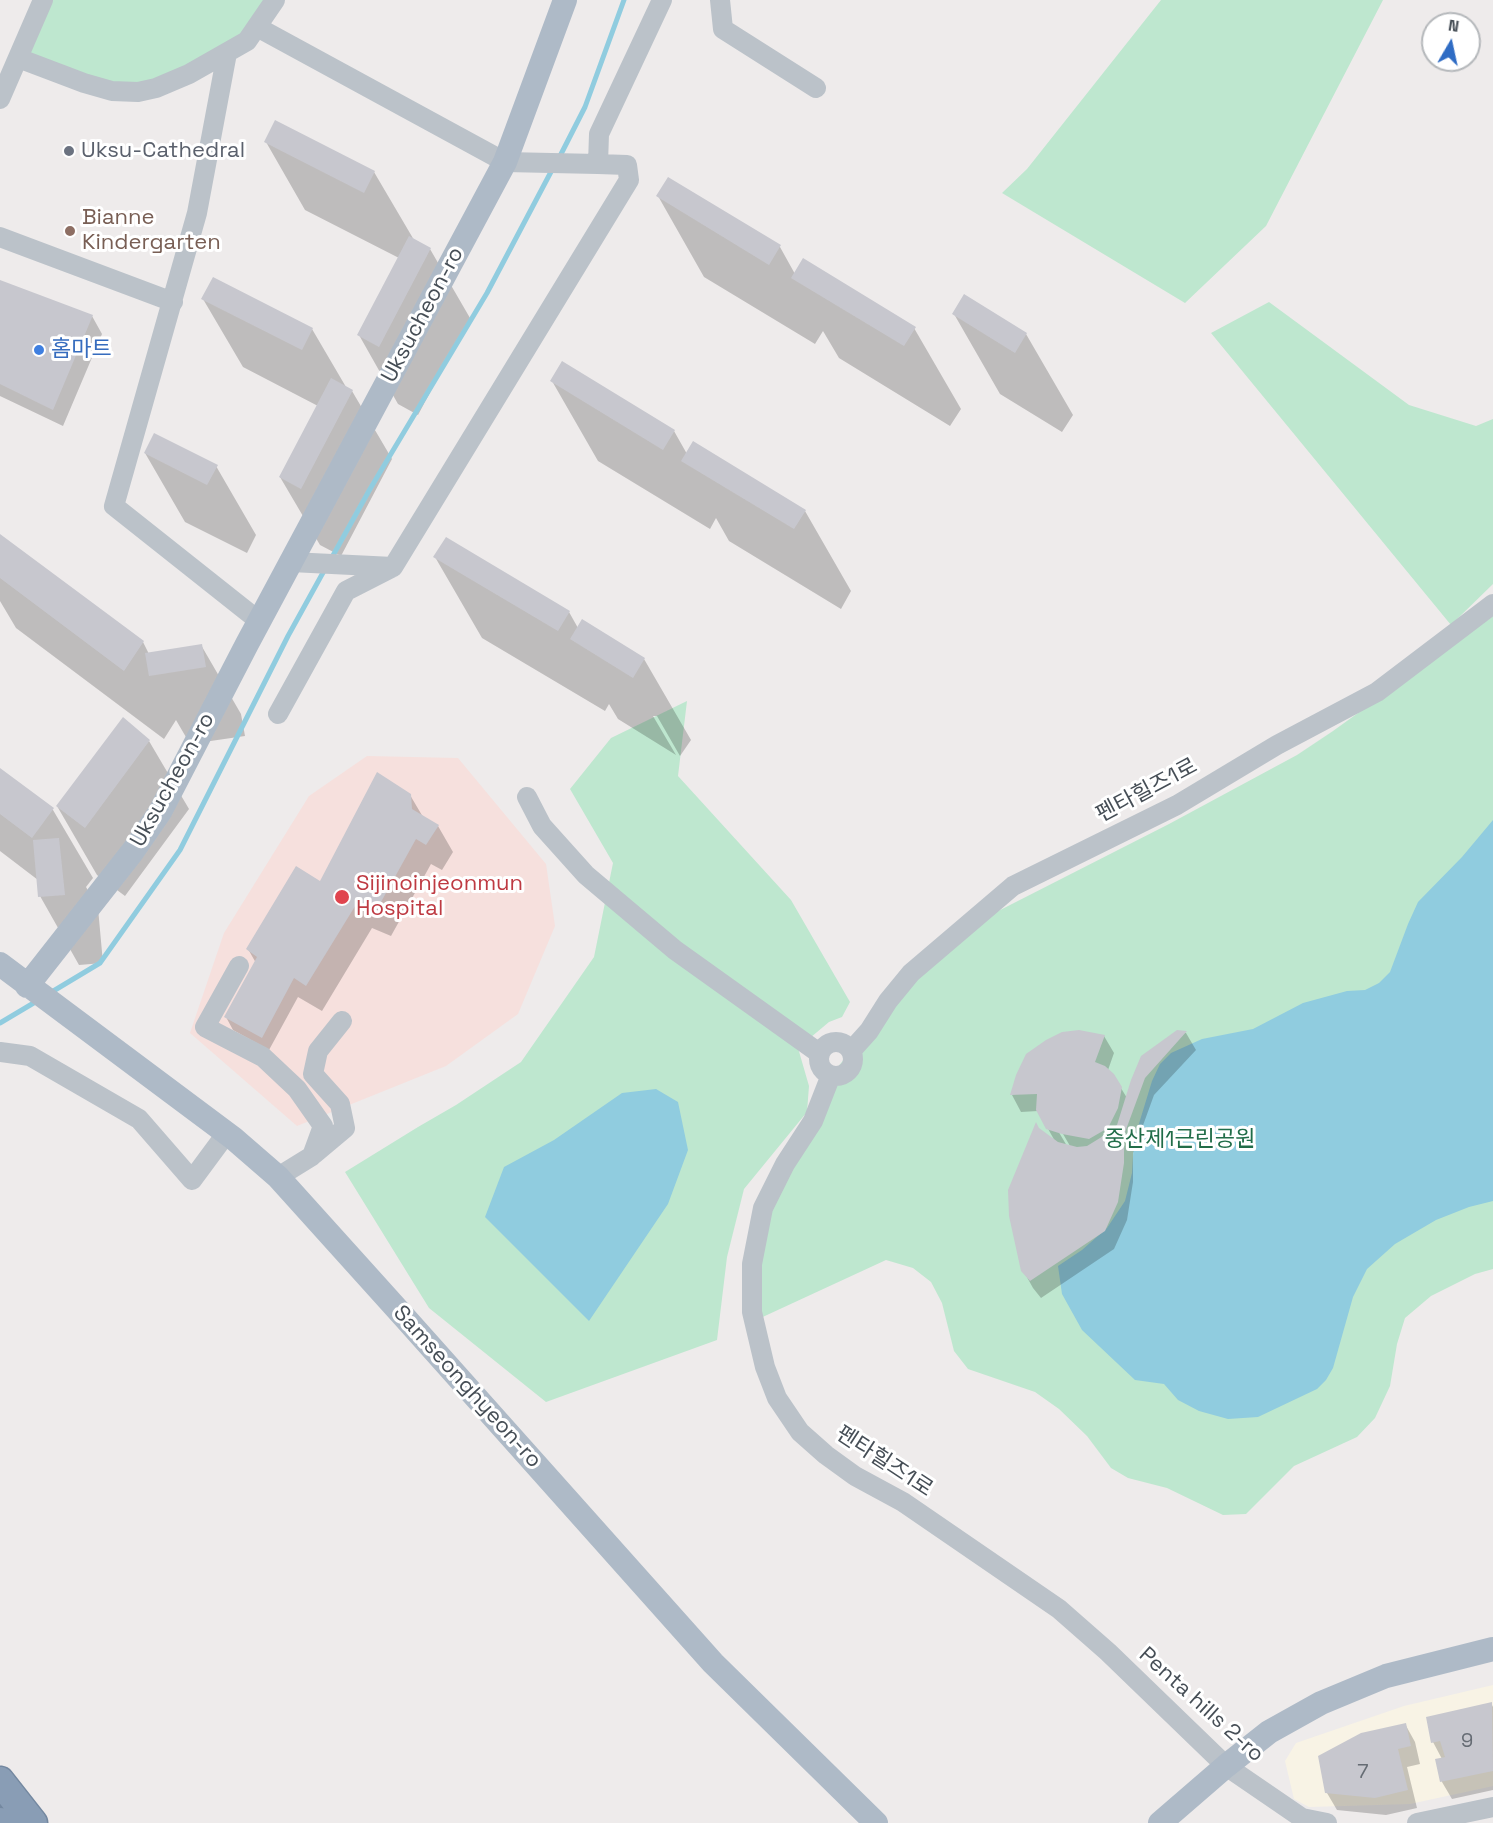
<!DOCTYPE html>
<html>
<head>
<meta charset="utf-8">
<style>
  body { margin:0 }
  #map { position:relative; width:1493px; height:1823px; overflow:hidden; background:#eeebeb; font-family:"Space Grotesk",sans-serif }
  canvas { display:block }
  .north { position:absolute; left:1421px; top:12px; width:60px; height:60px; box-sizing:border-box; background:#fff; border:2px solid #b5b8bb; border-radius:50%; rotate:9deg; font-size:16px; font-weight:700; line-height:24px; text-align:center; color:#464e56 }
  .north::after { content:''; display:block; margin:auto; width:21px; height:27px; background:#2f6cc4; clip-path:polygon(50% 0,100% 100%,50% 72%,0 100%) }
</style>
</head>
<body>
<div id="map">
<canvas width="1493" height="1823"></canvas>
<div class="north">N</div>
</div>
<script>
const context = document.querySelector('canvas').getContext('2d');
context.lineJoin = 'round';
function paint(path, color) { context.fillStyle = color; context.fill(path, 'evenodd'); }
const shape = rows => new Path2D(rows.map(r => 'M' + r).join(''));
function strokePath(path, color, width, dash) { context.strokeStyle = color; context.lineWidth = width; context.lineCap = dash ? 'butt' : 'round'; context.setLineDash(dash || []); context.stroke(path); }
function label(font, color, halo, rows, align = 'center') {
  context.font = font + ' "Space Grotesk","Noto Sans KR",sans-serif'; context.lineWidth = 6; context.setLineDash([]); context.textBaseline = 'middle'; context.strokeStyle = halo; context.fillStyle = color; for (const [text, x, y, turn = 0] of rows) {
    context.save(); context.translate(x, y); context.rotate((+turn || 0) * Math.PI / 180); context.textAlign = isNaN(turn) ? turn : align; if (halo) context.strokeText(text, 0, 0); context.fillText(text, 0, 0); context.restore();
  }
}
const commercial = shape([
  [1493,1685,1493,1786,1410,1804,1309,1807,1294,1799,1285,1761,1296,1743,1404,1706]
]);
const medical = shape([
  [367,756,458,758,546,864,555,926,518,1014,446,1066,297,1126,190,1033,224,933,309,796]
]);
const green = shape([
  [45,0,275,0,247,41,138,92,18,58],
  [1161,0,1383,0,1266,226,1185,303,1002,193,1027,169],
  [1269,302,1409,405,1476,426,1493,419,1493,584,1451,625,1211,333],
  [1493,616,1493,1269,1475,1274,1431,1296,1405,1318,1397,1344,1390,1386,1375,1418,1357,1437,1294,1466,1246,1514,1223,1515,1167,1488,1128,1478,1111,1468,1087,1436,1059,1409,1035,1392,968,1369,954,1351,942,1303,931,1282,913,1268,886,1260,754,1321,763,1208,831,1075,851,1051,959,931,1169,824,1297,755,1333,731],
  [687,701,678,776,791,900,850,1002,842,1017,829,1022,798,1048,809,1086,807,1112,744,1189,727,1257,717,1340,546,1402,429,1308,345,1172,418,1127,456,1105,521,1062,594,957,613,863,570,789,611,738]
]);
const water = shape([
  [1493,820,1493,1201,1469,1207,1436,1220,1395,1244,1367,1269,1353,1297,1333,1368,1326,1380,1317,1389,1258,1417,1228,1419,1199,1411,1178,1400,1164,1384,1135,1380,1082,1330,1062,1294,1058,1266,1082,1250,1107,1228,1125,1201,1132,1173,1134,1140,1152,1081,1160,1064,1171,1053,1202,1039,1253,1029,1303,1003,1347,991,1365,990,1379,983,1390,972,1408,924,1418,902,1462,857],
  [656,1089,678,1102,688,1150,668,1204,589,1321,485,1217,504,1167,554,1140,622,1093]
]);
const shadow = shape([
  [266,142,374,172,414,240,430,249,470,318,418,415,398,404,359,335,399,258,305,210],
  [658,196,780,247,795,274,914,328,961,409,950,426,839,358,823,331,815,344,704,277],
  [0,282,92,316,102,334,63,426,0,396],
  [203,299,312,329,346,387,352,391,392,459,341,556,320,545,280,477,318,406,243,367],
  [954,314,1026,334,1073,415,1062,432,1000,394],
  [552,381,674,431,687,454,805,511,851,591,841,609,729,541,716,518,710,529,598,461],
  [145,453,216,466,256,535,247,553,185,522],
  [0,536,143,642,149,654,201,645,241,714,245,736,190,744,176,720,164,739,16,628,0,601],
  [435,557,569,612,578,628,582,621,644,659,691,740,680,756,657,716,653,716,676,755,618,719,609,704,605,711,482,638],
  [149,741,189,809,125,896,97,875,57,806],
  [0,769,53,810,93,878,86,887,98,908,103,963,79,965,40,896,38,880,0,851],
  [410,795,423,817,438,826,453,852,442,870,431,864,391,936,372,928,322,1011,298,997,269,1050,233,1030,226,1017,256,963,248,949,321,883],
  [1178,1031,1186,1033,1196,1050,1154,1095,1133,1153,1133,1182,1127,1220,1114,1249,1041,1298,1033,1288,1023,1270,1039,1130,1056,1143,1038,1111,1021,1112,1012,1095,1104,1036,1114,1053,1108,1070,1113,1075,1127,1098],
  [1059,1127,1070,1146,1067,1146,1057,1129],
  [1491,1703,1493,1707,1493,1790,1452,1799,1442,1782,1437,1761,1442,1759,1433,1742],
  [1405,1724,1415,1742,1420,1764,1407,1767,1417,1808,1386,1815,1337,1810,1327,1793]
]);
const stream = shape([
  [558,160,585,107,624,0],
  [331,559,370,489,487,293,553,168],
  [50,993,100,963,180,850,288,636,325,569],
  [0,1023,37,1001]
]);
const building = shape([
  [275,120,375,171,364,193,264,142],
  [668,177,781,245,769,265,656,196],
  [409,236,431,248,379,347,357,335],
  [803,258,916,327,904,346,791,278],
  [213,277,313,328,302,350,201,299],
  [0,280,93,315,53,410,0,384],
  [964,294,1027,333,1015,353,952,314],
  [562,361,675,430,663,450,550,381],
  [331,378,353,390,301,489,279,477],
  [154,433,218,465,207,485,144,453],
  [693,441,806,510,794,529,681,461],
  [0,534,144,641,124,671,0,578],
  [446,537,570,611,558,631,433,557],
  [582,619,645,658,633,678,570,639],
  [202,644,206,667,149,676,145,653],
  [123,717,150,740,85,828,56,806],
  [0,768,54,808,32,838,0,814],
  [377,772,411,794,412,809,439,825,426,845,416,839,376,911,357,903,306,986,294,978,262,1038,224,1017,257,957,246,949,296,866,320,881],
  [59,838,65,895,38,897,33,840],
  [1079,1030,1105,1035,1095,1062,1105,1066,1114,1074,1122,1087,1118,1108,1108,1128,1089,1139,1062,1134,1046,1129,1036,1110,1037,1094,1010,1095,1016,1075,1026,1054,1046,1040,1062,1032],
  [1177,1030,1187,1031,1145,1078,1124,1135,1124,1163,1118,1202,1105,1231,1030,1281,1021,1271,1009,1216,1008,1190,1036,1122,1039,1128,1058,1142,1077,1147,1087,1146,1100,1138,1117,1125,1131,1080,1141,1056],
  [1492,1702,1493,1771,1440,1782,1435,1759,1445,1757,1440,1741,1431,1743,1426,1717],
  [1406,1723,1411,1746,1398,1749,1408,1790,1375,1798,1325,1793,1318,1756,1361,1733]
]);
const minor = shape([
  [720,0,723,29,816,88],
  [257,27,505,162,598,164],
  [227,53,197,213,114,506,259,621],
  [18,58,84,83,112,91,138,92,156,88,189,74,247,41,275,0],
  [0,99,43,0],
  [0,237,173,302],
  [291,562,393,567],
  [278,714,346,591,393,567,629,180,627,165,598,164,599,134,662,0],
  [527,797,542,826,586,875,675,950,819,1053],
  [239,966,205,1027,263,1057,297,1089,323,1126,312,1156,278,1177],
  '819 1059a17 17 0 1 1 34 0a17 17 0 1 1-34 0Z',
  [851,1051,869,1031,888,1001,911,973,1013,886,1177,805,1277,745,1377,692,1493,604],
  [0,1052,30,1056,139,1119,192,1180,226,1134],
  [831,1075,813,1121,785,1164,763,1208,752,1264,752,1312,765,1367,777,1398,800,1432,826,1455,855,1476,903,1502,1059,1609,1108,1652,1226,1766,1302,1818,1327,1823],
  [314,1154,345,1128,340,1104,313,1074,318,1051,342,1021],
  [1417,1823,1493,1807]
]);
const major = shape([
  [0,964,233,1138,278,1177,406,1319,713,1663,876,1823],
  [27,986,133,851,160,812,247,644,505,162,565,0],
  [1160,1823,1226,1766,1269,1732,1321,1703,1386,1676,1493,1649]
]);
const highway = shape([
  [0,1781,33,1823],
  [0,1822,1,1823]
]);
const markers = [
  [69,151,6,"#6b7280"],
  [70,231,6,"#8d6e63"],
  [39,350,6,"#3f7fe0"],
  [342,897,8,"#e0444e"]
];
const numberNames = [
  ["9",1467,1742],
  ["7",1363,1773]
];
const worshipNames = [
  ["Uksu-Cathedral",81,151]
];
const educationNames = [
  ["Bianne",82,218],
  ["Kindergarten",82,243]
];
const streetNames = [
  ["Uksucheon-ro",423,315,-62],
  ["Uksucheon-ro",173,780,-61],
  ["펜타힐즈1로",1147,791,-28],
  ["Samseonghyeon-ro",467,1387,48],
  ["펜타힐즈1로",884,1462,33],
  ["Penta hills 2-ro",1201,1705,42]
];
const shopNames = [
  ["홈마트",51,350]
];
const healthNames = [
  ["Sijinoinjeonmun",356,884],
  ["Hospital",356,909]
];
const parkNames = [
  ["중산제1근린공원",1180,1140]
];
paint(commercial, '#f8f3e5');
paint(medical, '#f6e0dd');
paint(green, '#bee7cf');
paint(water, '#90ccdf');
paint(shadow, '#0003');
strokePath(stream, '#90ccdf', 5);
paint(building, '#c7c7ce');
strokePath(highway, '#7488a0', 31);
strokePath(minor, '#bbc2c9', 20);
strokePath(major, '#aebac7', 24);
strokePath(highway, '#899db5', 28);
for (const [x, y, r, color] of markers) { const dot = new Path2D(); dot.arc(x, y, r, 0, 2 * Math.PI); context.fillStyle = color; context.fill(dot); strokePath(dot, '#fff', 2); }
label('20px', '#666c74', null, numberNames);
label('22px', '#5b616d', '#fff', worshipNames, 'left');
label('22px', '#785e54', '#fff', educationNames, 'left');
label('22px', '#464e56', '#fff', streetNames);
label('22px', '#366cbe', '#fff', shopNames, 'left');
label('22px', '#be3a42', '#fff', healthNames, 'left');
label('22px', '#216d49', '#fff', parkNames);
</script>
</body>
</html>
